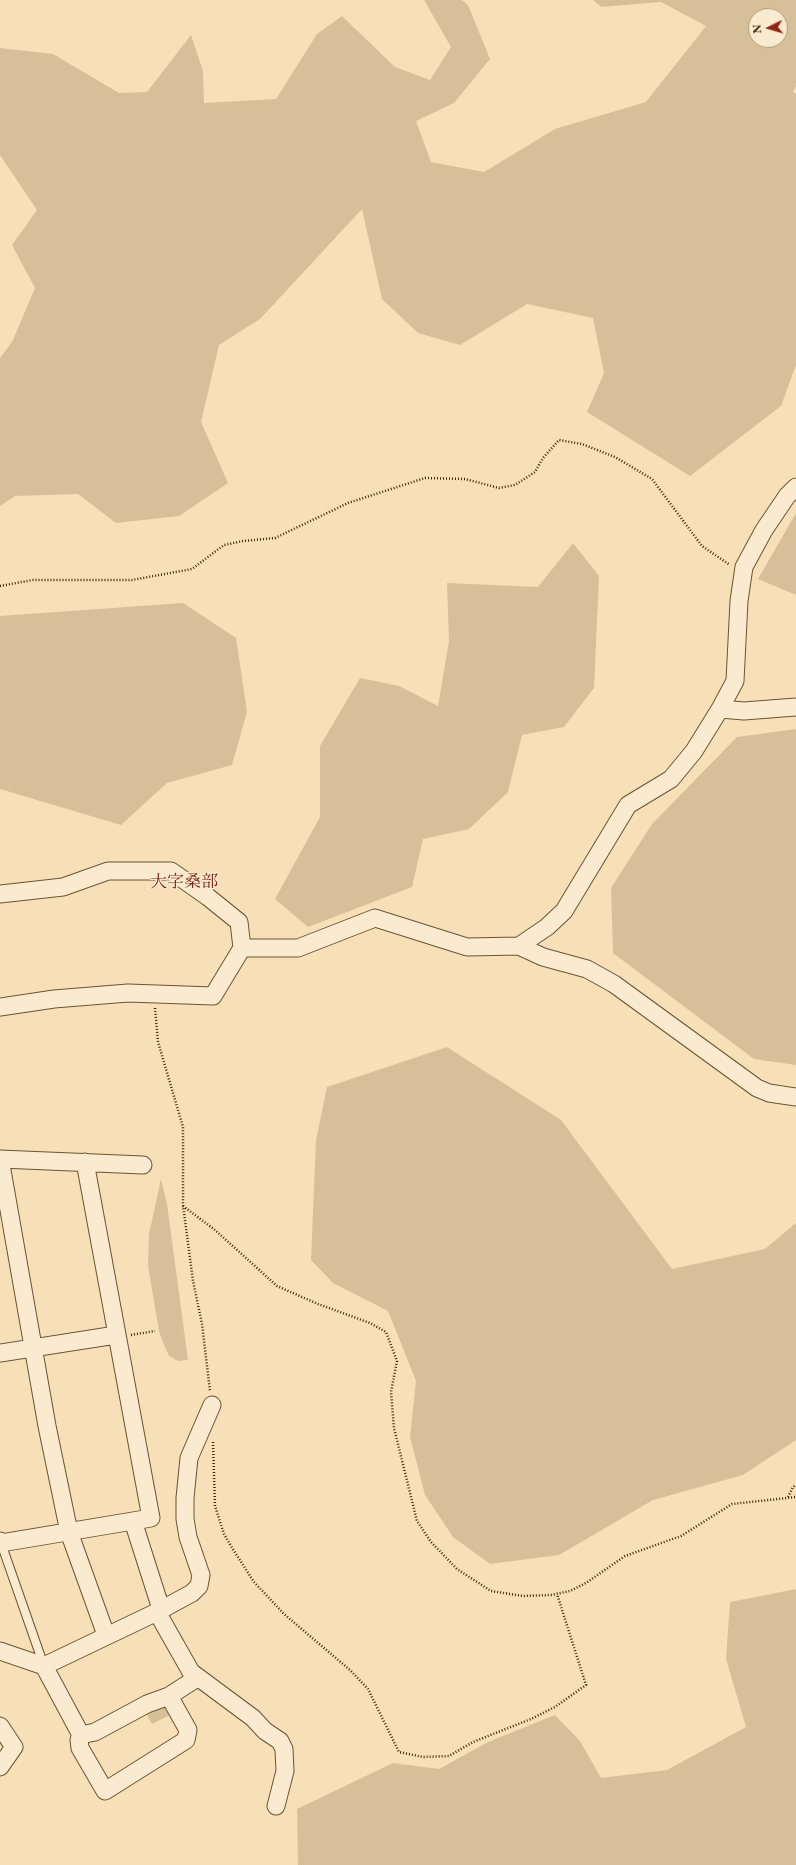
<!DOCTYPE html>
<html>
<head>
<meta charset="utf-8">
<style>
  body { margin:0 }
  #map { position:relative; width:796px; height:1865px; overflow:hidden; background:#f7e0b7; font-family:"EB Garamond",serif }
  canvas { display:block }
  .north { position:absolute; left:748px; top:8px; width:40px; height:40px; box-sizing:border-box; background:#faebd0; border:1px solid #ae9c7f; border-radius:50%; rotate:265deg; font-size:11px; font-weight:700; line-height:16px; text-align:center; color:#3b2505 }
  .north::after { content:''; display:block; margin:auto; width:14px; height:18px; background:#8f2418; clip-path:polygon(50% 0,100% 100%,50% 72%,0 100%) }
</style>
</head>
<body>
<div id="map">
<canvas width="796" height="1865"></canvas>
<div class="north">N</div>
</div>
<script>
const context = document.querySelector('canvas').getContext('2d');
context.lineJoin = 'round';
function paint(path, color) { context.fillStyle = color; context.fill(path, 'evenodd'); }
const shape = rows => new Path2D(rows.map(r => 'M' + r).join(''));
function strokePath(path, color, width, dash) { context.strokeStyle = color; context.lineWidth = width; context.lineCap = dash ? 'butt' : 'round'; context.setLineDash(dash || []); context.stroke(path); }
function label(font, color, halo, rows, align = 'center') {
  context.font = font + ' "EB Garamond","Noto Serif JP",serif'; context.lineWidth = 3; context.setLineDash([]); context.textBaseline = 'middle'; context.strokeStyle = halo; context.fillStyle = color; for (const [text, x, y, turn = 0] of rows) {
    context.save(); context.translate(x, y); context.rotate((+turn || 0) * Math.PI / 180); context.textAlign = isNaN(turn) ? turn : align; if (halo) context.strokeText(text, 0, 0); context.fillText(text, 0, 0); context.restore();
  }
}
const green = shape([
  [424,0,462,0,468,5,490,59,454,103,416,121,431,162,484,172,555,129,646,102,706,26,661,2,601,7,593,0,796,0,796,86,793,92,796,94,796,365,781,406,690,476,587,412,604,373,593,318,527,304,460,345,418,333,382,299,362,209,260,319,219,345,201,422,228,483,179,516,116,523,78,494,15,496,0,506,0,358,12,342,35,288,12,245,37,210,0,155,0,48,53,54,119,93,147,92,191,35,203,71,204,103,276,99,317,34,342,16,395,67,430,80,451,47],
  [756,16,780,16,780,40,756,40],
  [796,513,796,595,758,579],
  [573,543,599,576,594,688,564,727,522,735,508,792,469,829,423,839,412,887,308,927,275,899,320,817,320,746,360,678,399,686,438,706,449,641,447,583,538,587],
  [183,603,236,638,247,712,232,765,167,783,121,825,0,789,0,616],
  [796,729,796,1065,754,1059,613,953,611,888,652,824,737,737],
  [447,1047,561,1120,672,1269,765,1249,796,1223,796,1440,743,1475,653,1500,559,1555,490,1564,453,1537,425,1495,410,1437,416,1381,388,1311,333,1283,311,1260,316,1140,327,1087],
  [161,1179,167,1204,188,1360,178,1361,169,1356,162,1340,159,1331,148,1266,149,1234],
  [796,1589,796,1865,298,1865,297,1809,393,1763,439,1769,488,1742,555,1715,580,1741,601,1778,667,1770,746,1727,726,1659,730,1602],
  [168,1702,174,1713,152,1724,146,1713]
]);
const path = shape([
  [0,586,33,580,132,580,192,569,224,545,243,541,275,538,348,503,425,478,465,479,499,488,515,485,535,472,543,458,559,440,582,444,615,457,652,479,702,546,730,565],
  [155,1008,158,1042,183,1127,183,1205,193,1281,202,1324,210,1391],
  [183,1206,215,1230,277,1286,318,1304,370,1323,386,1332,397,1361,391,1392,394,1428,417,1521,431,1542,457,1569,491,1591,523,1596,551,1595,570,1591,586,1583,625,1556,681,1536,732,1504,796,1497],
  [131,1335,155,1331],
  [213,1442,215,1506,224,1534,234,1551,254,1582,284,1614,350,1670,368,1689,399,1752,423,1757,449,1756,473,1742,531,1719,555,1707,586,1685,557,1594],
  [788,1497,793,1487,796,1485]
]);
const service = shape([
  [1,1543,44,1666]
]);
const minor = shape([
  [720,709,744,711,796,707],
  [0,894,63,887,108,871,171,871,208,897,239,922,242,948,213,996,128,993,54,999,0,1007],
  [519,946,547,927,564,911,628,805,671,779,694,751,720,709,735,681,739,601,744,567,764,530,787,496,796,487],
  [242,948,298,948,375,918,467,947,519,946,543,957,587,969,614,984,757,1088,769,1093,796,1097],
  [0,1159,47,1426,69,1532,106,1635],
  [0,1159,143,1165],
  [0,1353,116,1335],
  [133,1521,161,1609],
  [0,1541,1,1543,151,1518,85,1162],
  [157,1612,191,1672,253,1718,265,1731,280,1741,284,1749,285,1771,276,1806],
  [0,1651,44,1666,157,1612,192,1593,199,1586,201,1575,188,1537,185,1519,185,1498,189,1458,212,1405],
  [44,1666,81,1735,95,1732,147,1704,169,1696,188,1730,186,1740,105,1791,80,1748,79,1740,81,1735],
  [169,1696,197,1678],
  [0,1726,14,1747,0,1767]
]);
const quarterNames = [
  ["大字桑部",184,882]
];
paint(green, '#d7c099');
strokePath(service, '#6a5432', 10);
strokePath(minor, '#6a5432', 19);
strokePath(path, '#3b2505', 2.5, [1, 2]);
strokePath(service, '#faebd0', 8);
strokePath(minor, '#faebd0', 17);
label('17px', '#7a1f14', '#faebd0', quarterNames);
</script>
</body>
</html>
